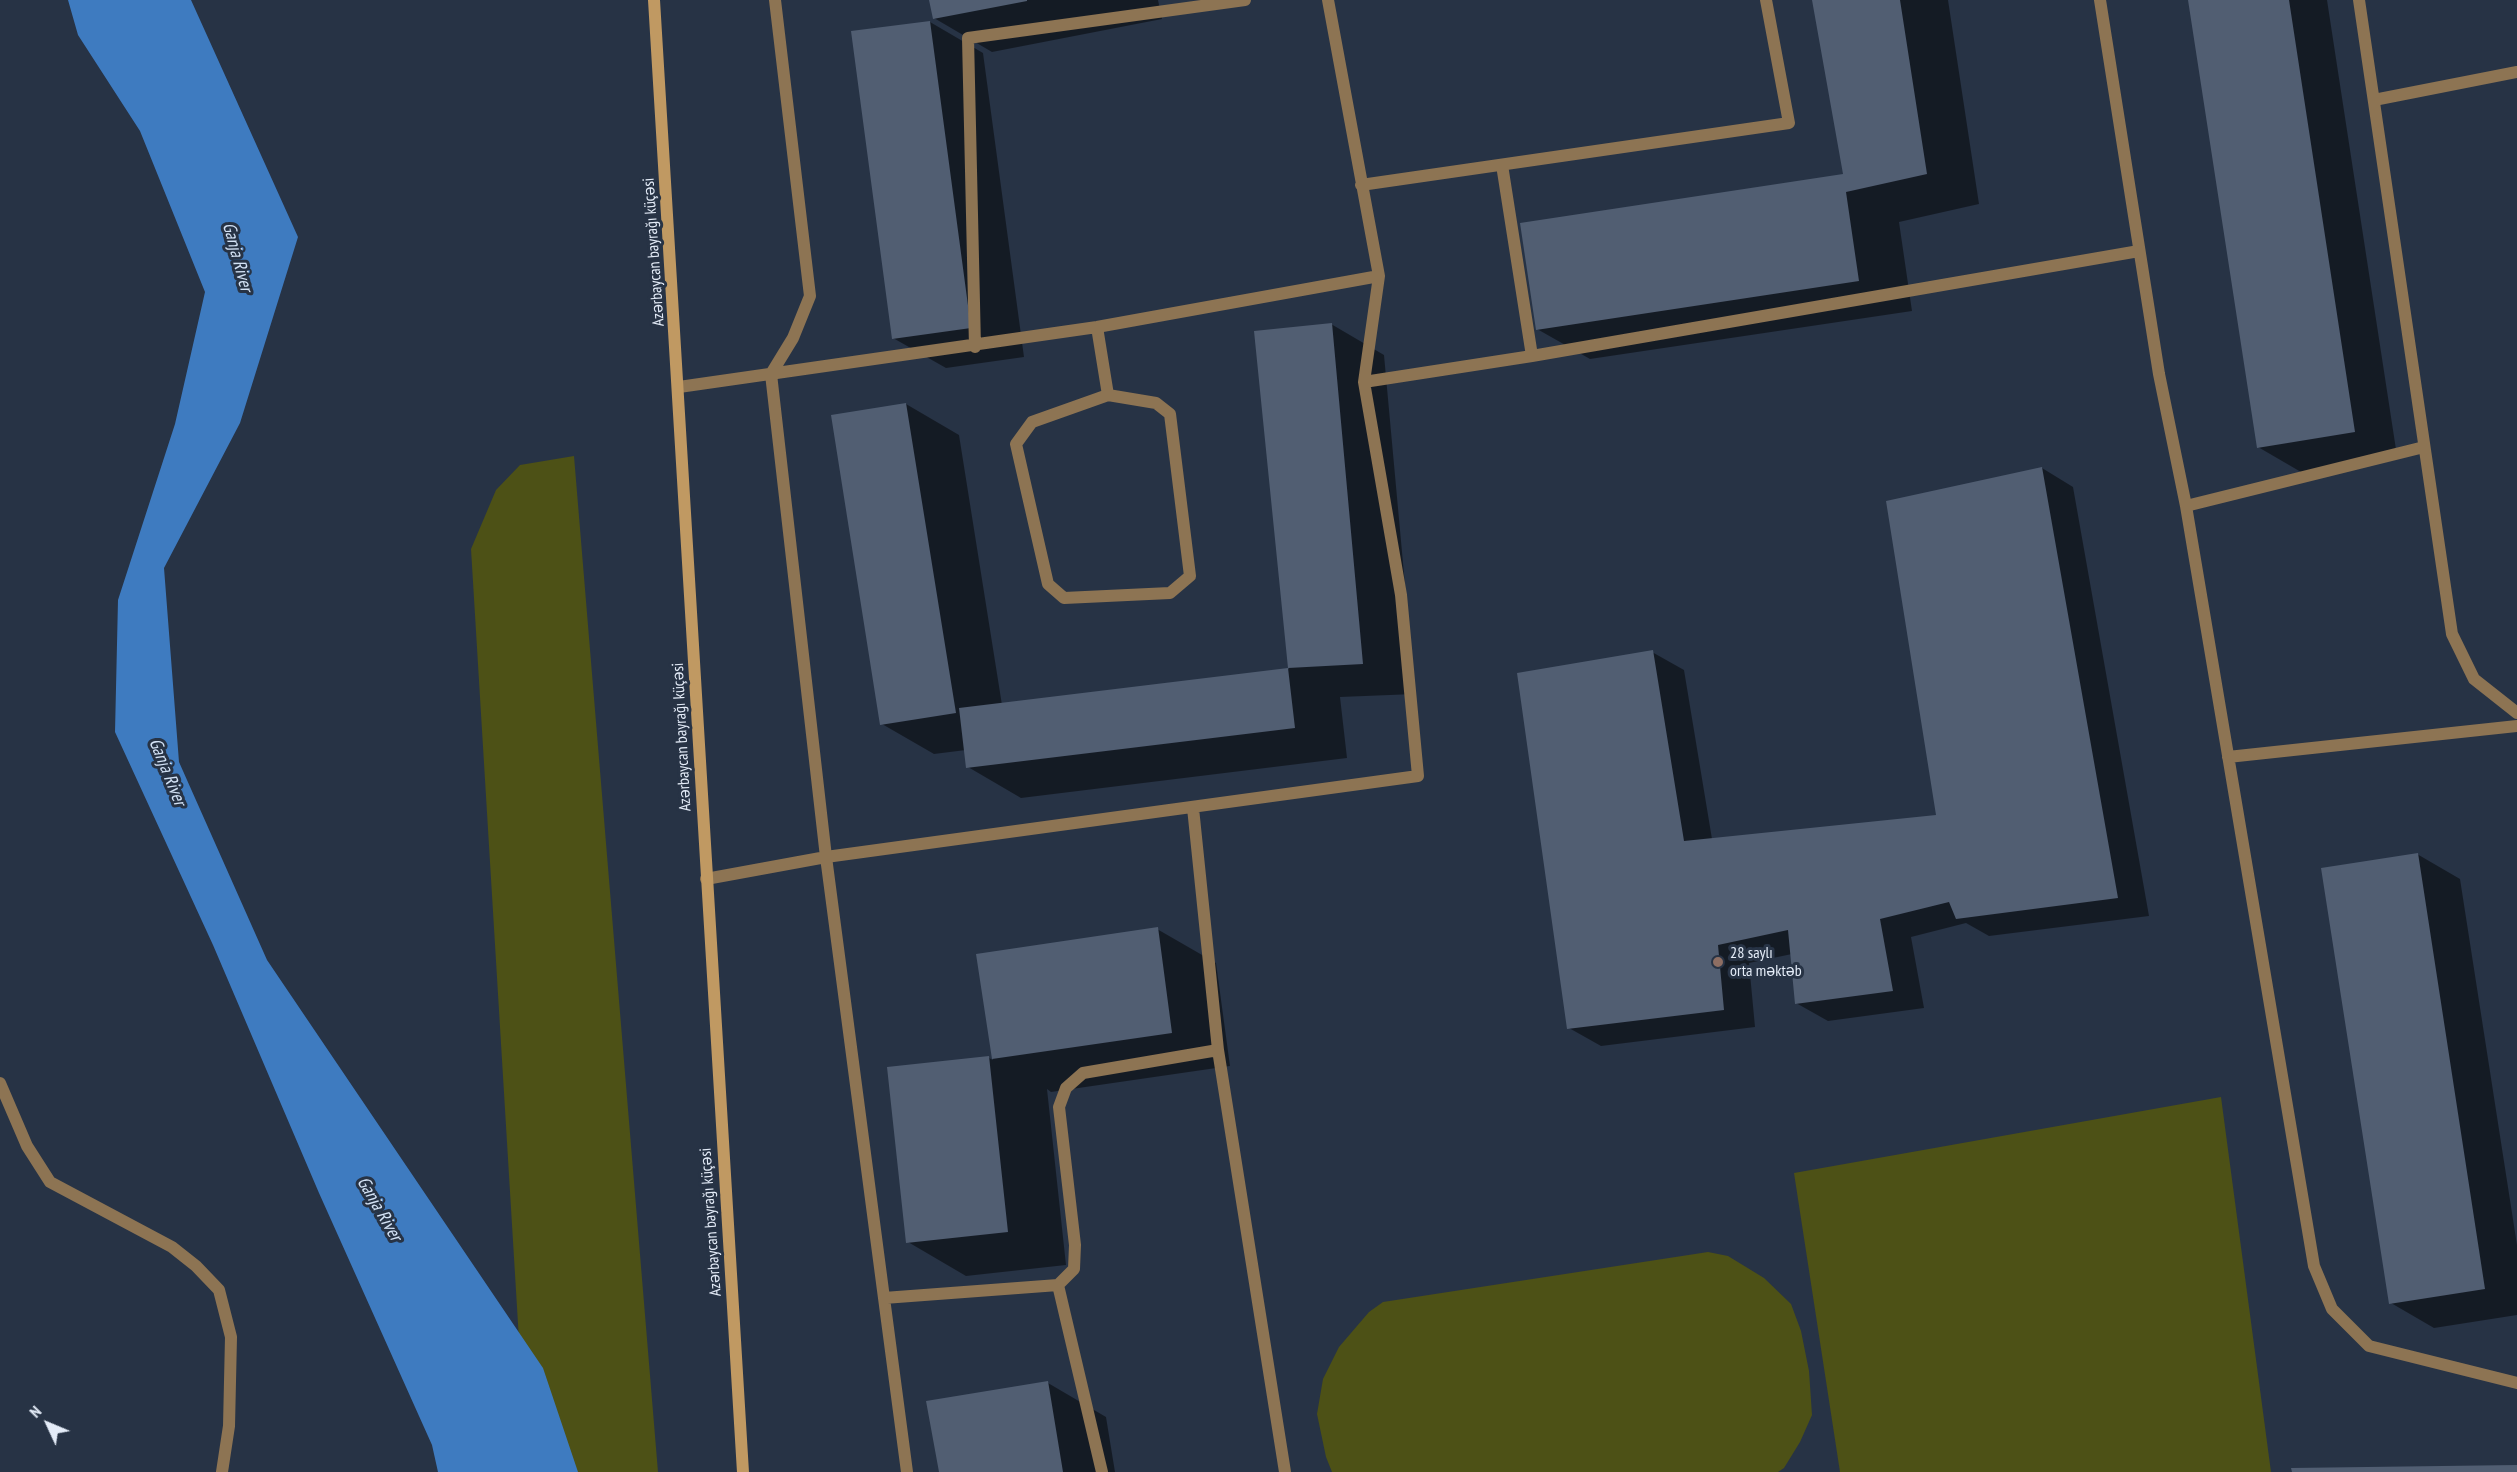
<!DOCTYPE html>
<html>
<head>
<meta charset="utf-8">
<style>
  body { margin:0 }
  #map { position:relative; width:2517px; height:1472px; overflow:hidden; background:#273345; font-family:"PT Sans Narrow",sans-serif }
  canvas { display:block }
  .north { position:absolute; left:18px; top:1394px; width:60px; height:60px; -webkit-text-stroke:4px #273345; paint-order:stroke; rotate:314deg; font-size:16px; font-weight:700; line-height:24px; text-align:center; color:#e4ecf8 }
  .north::after { content:''; display:block; margin:auto; width:21px; height:27px; background:#e4ecf8; clip-path:polygon(50% 0,100% 100%,50% 72%,0 100%) }
</style>
</head>
<body>
<div id="map">
<canvas width="2517" height="1472"></canvas>
<div class="north">N</div>
</div>
<script>
const context = document.querySelector('canvas').getContext('2d');
context.lineJoin = 'round';
function paint(path, color) { context.fillStyle = color; context.fill(path, 'evenodd'); }
const shape = rows => new Path2D(rows.map(r => 'M' + r).join(''));
function strokePath(path, color, width, dash) { context.strokeStyle = color; context.lineWidth = width; context.lineCap = dash ? 'butt' : 'round'; context.setLineDash(dash || []); context.stroke(path); }
function label(font, color, halo, rows, align = 'center') {
  context.font = font + ' "PT Sans Narrow",sans-serif'; context.lineWidth = 6; context.setLineDash([]); context.textBaseline = 'middle'; context.strokeStyle = halo; context.fillStyle = color; for (const [text, x, y, turn = 0] of rows) {
    context.save(); context.translate(x, y); context.rotate((+turn || 0) * Math.PI / 180); context.textAlign = isNaN(turn) ? turn : align; if (halo) context.strokeText(text, 0, 0); context.fillText(text, 0, 0); context.restore();
  }
}
const green = shape([
  [574,456,658,1472,527,1472,471,549,496,490,520,465],
  [2221,1097,2271,1472,1840,1472,1794,1173],
  [1708,1252,1728,1256,1764,1278,1791,1304,1801,1331,1809,1371,1812,1415,1800,1442,1784,1468,1778,1472,1332,1472,1326,1457,1317,1414,1323,1379,1339,1347,1369,1312,1383,1302]
]);
const water = shape([
  [68,0,191,0,298,237,240,423,164,568,179,762,267,960,543,1368,578,1472,438,1472,432,1445,319,1193,213,945,115,732,118,600,175,424,205,292,140,131,78,35]
]);
const shadow = shape([
  [931,0,1158,0,1162,19,992,52,934,18],
  [1814,0,1948,0,1979,204,1899,222,1912,311,1590,359,1537,329,1844,176],
  [2190,0,2327,0,2397,456,2301,472,2258,447],
  [930,22,983,53,1024,357,946,368,893,338],
  [1331,324,1384,355,1415,694,1340,697,1347,758,1021,798,968,767,966,750,934,754,882,724,906,404,959,435,1002,705,1289,669,1255,332],
  [2042,468,2073,487,2149,916,1989,936,1966,923,1911,937,1924,1008,1828,1021,1796,1003,1792,954,1749,963,1755,1027,1601,1046,1569,1028,1652,652,1684,670,1712,839,1938,817],
  [2417,854,2460,879,2517,1245,2517,1315,2434,1328,2391,1303],
  [1157,929,1216,963,1230,1066,1051,1092,1047,1089,1066,1265,966,1276,908,1242,989,1058,993,1060,978,956],
  [1048,1383,1106,1417,1115,1472,940,1472]
]);
const building = shape([
  [929,0,1027,0,1027,1,933,19],
  [1812,0,1900,0,1927,174,1846,192,1859,281,1536,330,1520,223,1843,174],
  [2188,0,2289,0,2355,432,2257,448],
  [930,21,971,328,892,339,851,31],
  [1332,323,1363,664,1288,668,1295,728,966,768,959,708,1288,668,1254,331],
  [906,403,956,713,880,725,831,415],
  [2042,467,2118,898,1956,919,1949,902,1880,919,1893,991,1795,1004,1788,930,1718,945,1724,1010,1567,1029,1517,673,1653,650,1684,841,1936,815,1886,501],
  [2418,853,2485,1289,2389,1304,2321,868],
  [1158,927,1172,1033,992,1059,976,954],
  [989,1056,1008,1232,906,1243,887,1067],
  [1048,1381,1063,1472,939,1472,926,1401],
  [2517,1465,2517,1472,2292,1472,2291,1468]
]);
const lane = shape([
  [775,0,810,296,793,338,771,374,826,857,884,1298,1058,1285,1074,1269,1075,1245,1059,1107,1066,1088,1083,1073,1218,1050],
  [2100,0,2159,374,2186,506,2314,1266,2332,1309,2369,1346,2517,1383],
  [2359,0,2452,634,2474,679,2517,713],
  [2374,100,2517,72],
  [1502,165,1532,356],
  [1361,185,1789,123,1766,0],
  [1097,327,1108,395],
  [975,347,968,38,1245,0],
  [1364,382,1532,356,2139,251],
  [679,387,1097,327,1379,276],
  [1108,395,1156,403,1170,414,1190,576,1170,593,1064,598,1048,584,1016,444,1032,422,1108,395],
  [2186,506,2424,447],
  [2228,757,2517,726],
  [1193,808,1218,1050,1285,1472],
  [706,879,826,857,1418,776,1401,595,1364,382,1379,276,1328,0],
  [1058,1285,1102,1472],
  [884,1298,907,1472]
]);
const street = shape([
  [0,1083,27,1146,50,1182,172,1247,196,1266,219,1290,231,1337,229,1426,222,1472]
]);
const secondary = shape([
  [654,0,743,1472]
]);
const markers = [
  [1718,962,6,"#8d6e63"]
];
const streetNames = [
  ["Azərbaycan bayrağı küçəsi",654,252,-94],
  ["Azərbaycan bayrağı küçəsi",682,737,-93],
  ["Azərbaycan bayrağı küçəsi",711,1222,-94]
];
const poiNames = [
  ["28 saylı",1730,953],
  ["orta məktəb",1730,971]
];
const waterNames = [
  ["Ganja River",237,257,75],
  ["Ganja River",167,772,68],
  ["Ganja River",379,1209,60]
];
paint(green, '#4d5116');
paint(water, '#3e7bc0');
paint(shadow, '#0007');
paint(building, '#515e72');
strokePath(lane, '#8d7453', 12);
strokePath(street, '#8d7453', 12);
strokePath(secondary, '#c09962', 12);
for (const [x, y, r, color] of markers) { const dot = new Path2D(); dot.arc(x, y, r, 0, 2 * Math.PI); context.fillStyle = color; context.fill(dot); strokePath(dot, '#273345', 2); }
label('16px', '#e4ecf8', '#273345', streetNames);
label('16px', '#e4ecf8', '#273345', poiNames, 'left');
label('italic 18px', '#d4e3f6', '#273345', waterNames);
</script>
</body>
</html>
